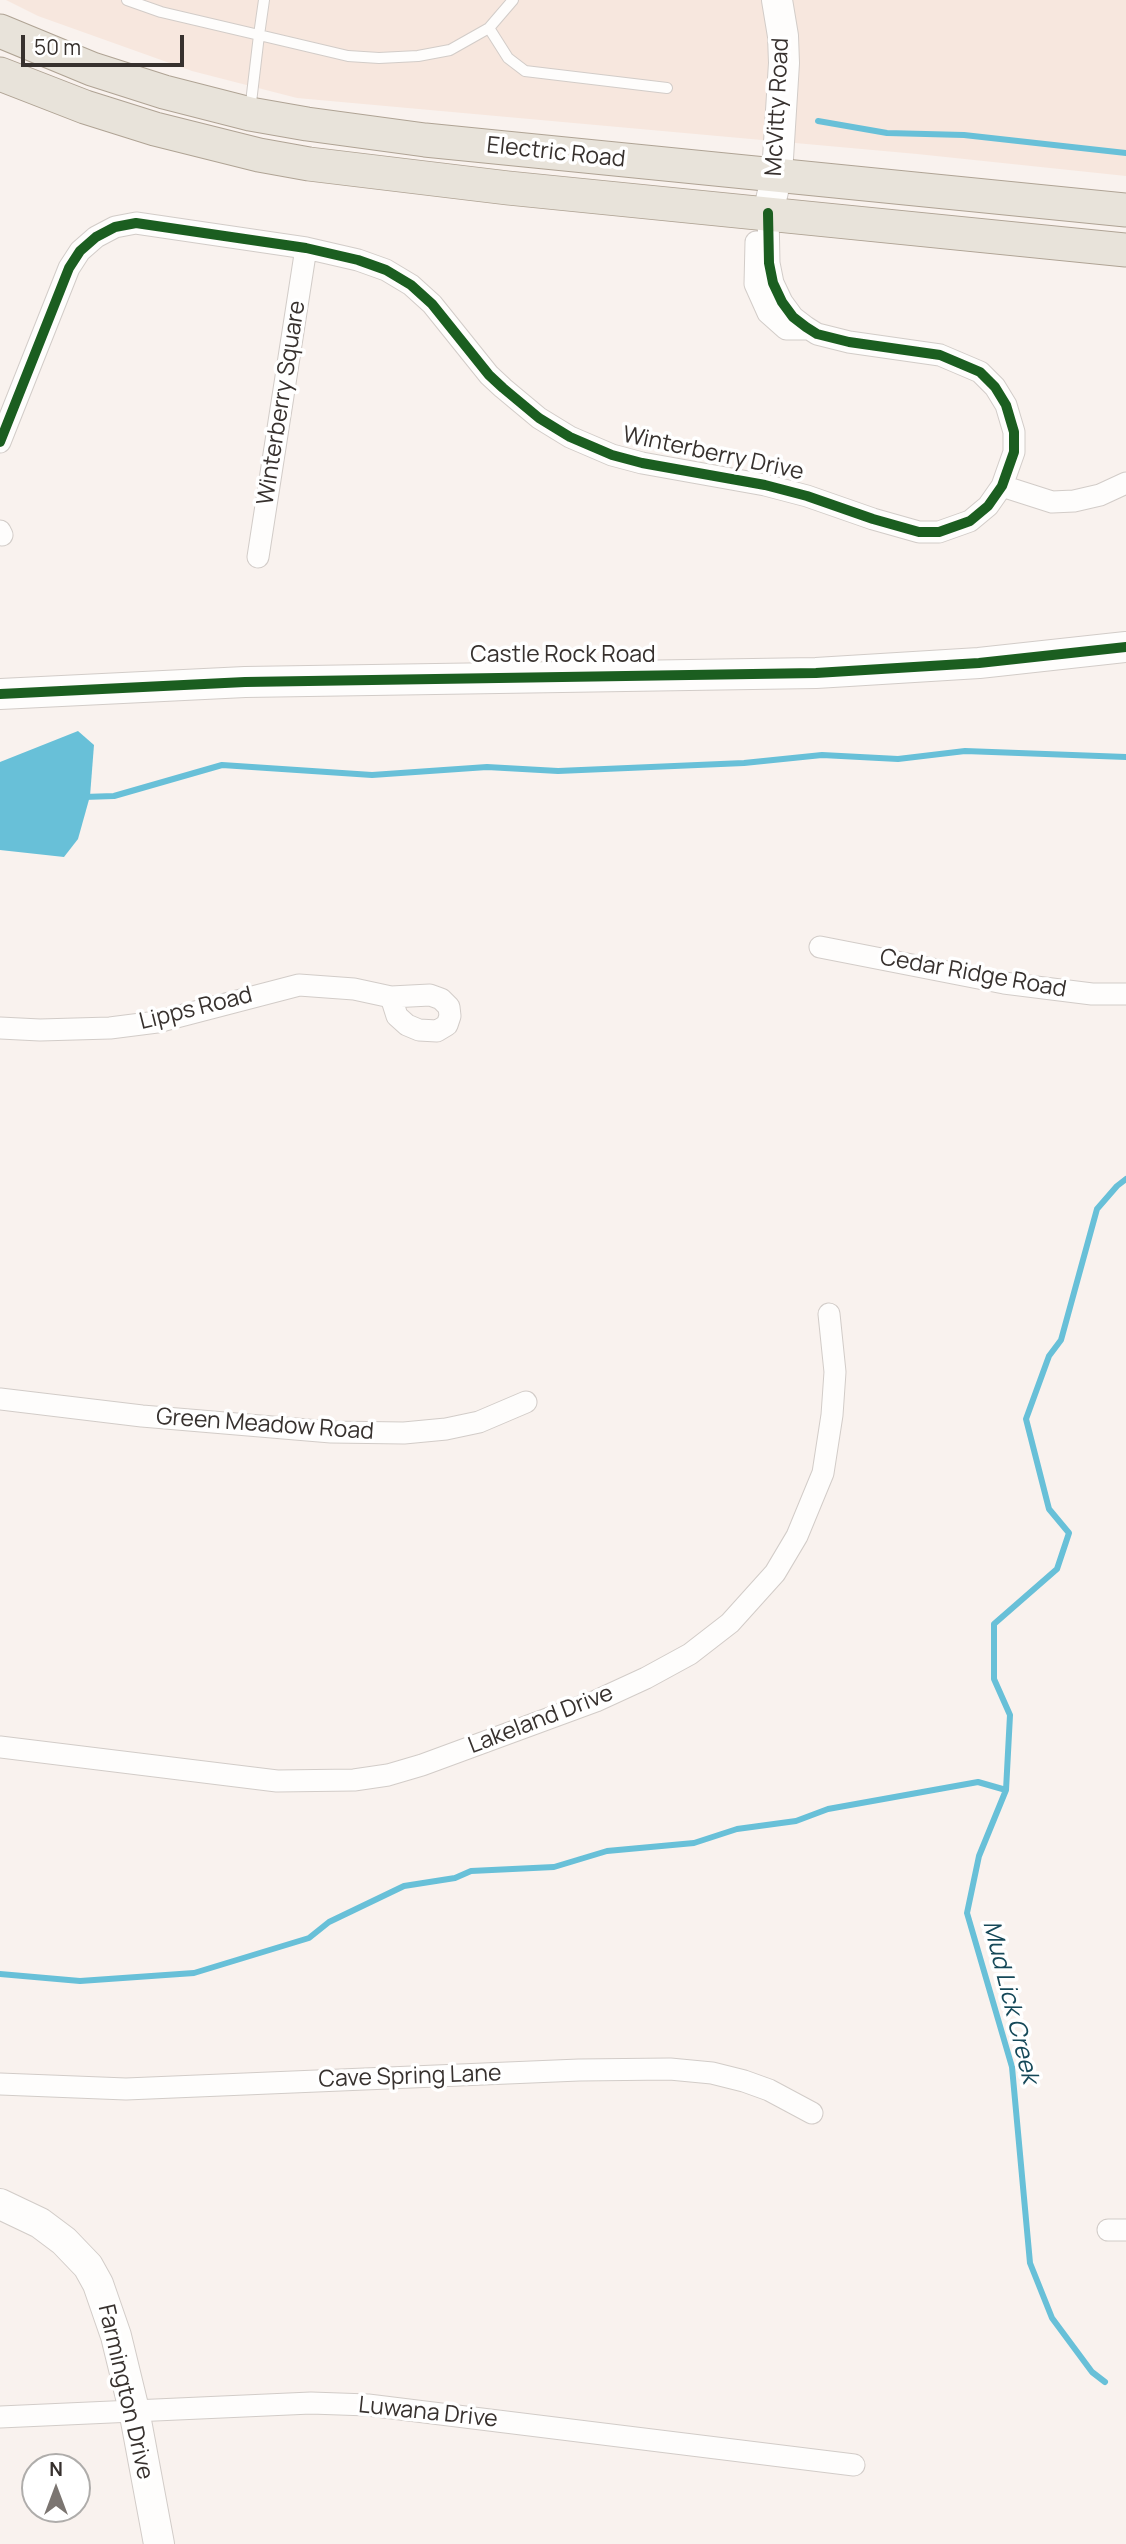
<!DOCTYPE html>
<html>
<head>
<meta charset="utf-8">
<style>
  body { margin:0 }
  #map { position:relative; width:1126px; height:2544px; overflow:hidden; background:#f9f2ee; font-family:Manrope,sans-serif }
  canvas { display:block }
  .north { position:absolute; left:21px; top:2453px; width:70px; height:70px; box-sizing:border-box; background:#fff; border:2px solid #afadab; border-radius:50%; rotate:0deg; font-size:19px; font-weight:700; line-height:28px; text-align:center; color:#37312e }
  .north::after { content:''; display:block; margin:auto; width:24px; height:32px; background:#7b7571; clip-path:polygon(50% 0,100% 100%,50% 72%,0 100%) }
  .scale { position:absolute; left:21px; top:35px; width:163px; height:32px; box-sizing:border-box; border:4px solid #37312e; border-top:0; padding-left:9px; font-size:21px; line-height:24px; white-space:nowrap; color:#37312e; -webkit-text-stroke:5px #fff; paint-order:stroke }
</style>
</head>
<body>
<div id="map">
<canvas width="1126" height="2544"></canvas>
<div class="north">N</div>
<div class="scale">50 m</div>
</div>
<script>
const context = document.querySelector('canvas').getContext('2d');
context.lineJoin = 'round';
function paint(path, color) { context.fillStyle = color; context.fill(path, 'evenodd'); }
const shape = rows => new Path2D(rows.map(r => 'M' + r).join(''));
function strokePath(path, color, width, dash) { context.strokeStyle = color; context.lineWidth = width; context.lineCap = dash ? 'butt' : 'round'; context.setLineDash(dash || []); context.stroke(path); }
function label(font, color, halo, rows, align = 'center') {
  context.font = font + ' Manrope,sans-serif'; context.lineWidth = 7; context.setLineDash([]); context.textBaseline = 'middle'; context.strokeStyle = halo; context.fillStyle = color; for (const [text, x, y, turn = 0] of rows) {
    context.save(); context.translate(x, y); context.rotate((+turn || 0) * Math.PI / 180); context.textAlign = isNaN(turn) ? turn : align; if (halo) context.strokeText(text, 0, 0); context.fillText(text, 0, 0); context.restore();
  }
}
const built = shape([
  [6,0,1126,0,1126,176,917,154,297,98,192,71,38,16]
]);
const water = shape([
  [78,731,94,745,90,796,78,839,64,857,0,850,0,762]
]);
const stream = shape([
  [818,121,887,133,964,135,1126,153],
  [84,797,114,796,222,765,372,775,487,767,558,771,744,763,822,755,898,759,965,751,1126,757],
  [0,1974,80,1981,194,1973,309,1938,329,1922,404,1886,455,1878,471,1871,554,1867,607,1851,694,1843,737,1829,796,1821,828,1809,978,1782,1006,1790],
  [1105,2382,1092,2372,1052,2318,1030,2263,1012,2067,967,1913,979,1856,1006,1790,1010,1715,994,1679,994,1624,1057,1569,1069,1533,1049,1509,1026,1419,1049,1356,1061,1340,1097,1209,1117,1186,1126,1179]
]);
const lane = shape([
  [127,0,161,12,259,35,250,111],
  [264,0,259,35,348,56,379,58,418,56,450,50,489,28,513,0],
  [489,28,508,58,525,71,667,88]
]);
const street = shape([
  [756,242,755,284,768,313,786,329,807,329],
  [0,442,69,268,80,251,96,237,115,227,136,223,306,248,358,260,386,270,411,285,432,304,489,375,503,388,539,418,570,437,612,455,642,463,765,485,807,496,873,519,919,532,939,532,970,521,988,506,1002,486,1014,452,1014,432,1006,405,995,387,980,372,940,355,849,342,817,334,806,327,793,317,782,302,773,283,769,263,768,213],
  [1002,486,1052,502,1074,501,1100,495,1126,483],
  [0,531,2,535],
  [258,557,306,248],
  [820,947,1004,983,1092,994,1126,994],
  [0,1028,40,1030,110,1028,157,1022,299,985,354,989,391,997,430,995,441,999,449,1007,450,1016,447,1025,437,1031,419,1030,407,1025,397,1016,391,997],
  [0,1399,142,1416,331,1432,404,1433,446,1429,479,1422,526,1402],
  [0,1747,277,1781,354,1780,388,1775,422,1765,596,1701,646,1678,690,1654,730,1623,775,1573,797,1536,823,1473,832,1415,835,1372,829,1314],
  [0,2084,126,2089,579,2070,670,2069,712,2073,744,2081,769,2090,812,2113],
  [1108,2230,1126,2230],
  [0,2417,311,2403,368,2405,854,2465]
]);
const secondary = shape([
  [768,213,777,174,784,63,783,36,777,0],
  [0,694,245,682,816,673,979,663,1126,647],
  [0,2204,40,2223,64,2241,88,2266,98,2284,116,2336,134,2410,159,2544]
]);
const primary = shape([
  [0,31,92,69,164,92,250,114,307,124,425,140,1126,210],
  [0,74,85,107,155,129,259,155,309,164,508,188,1126,250]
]);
const cycleway = shape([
  [0,442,69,268,80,251,96,237,115,227,136,223,306,248,358,260,386,270,411,285,432,304,489,375,503,388,539,418,570,437,612,455,642,463,765,485,807,496,873,519,919,532,939,532,970,521,988,506,1002,486,1014,452,1014,432,1006,405,995,387,980,372,940,355,849,342,817,334,806,327,793,317,782,302,773,283,769,263,768,213],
  [0,694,245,682,816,673,979,663,1126,647]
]);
const streetNames = [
  ["McVitty Road",778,107,-87],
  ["Electric Road",556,153,6],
  ["Winterberry Square",282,403,-81],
  ["Winterberry Drive",713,454,12],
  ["Castle Rock Road",563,656],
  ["Cedar Ridge Road",973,974,10],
  ["Lipps Road",196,1009,-14],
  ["Green Meadow Road",265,1425,4],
  ["Lakeland Drive",541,1720,-21],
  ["Cave Spring Lane",410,2077,-2],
  ["Farmington Drive",125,2392,77],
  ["Luwana Drive",428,2413,6]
];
const waterNames = [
  ["Mud Lick Creek",1010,2002,76]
];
paint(built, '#f7e7de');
paint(water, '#68c0d8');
strokePath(stream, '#68c0d8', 6);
strokePath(lane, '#d2ccc8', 12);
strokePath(street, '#d2ccc8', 23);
strokePath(secondary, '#d2ccc8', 32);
strokePath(primary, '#afa394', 35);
strokePath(lane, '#fefdfc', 10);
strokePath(street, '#fefdfc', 21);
strokePath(secondary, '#fefdfc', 30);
strokePath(primary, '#e8e3da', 33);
strokePath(cycleway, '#1b5e20', 10);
label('23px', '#37312e', '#fff', streetNames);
label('italic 24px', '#154858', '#fff', waterNames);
</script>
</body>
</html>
